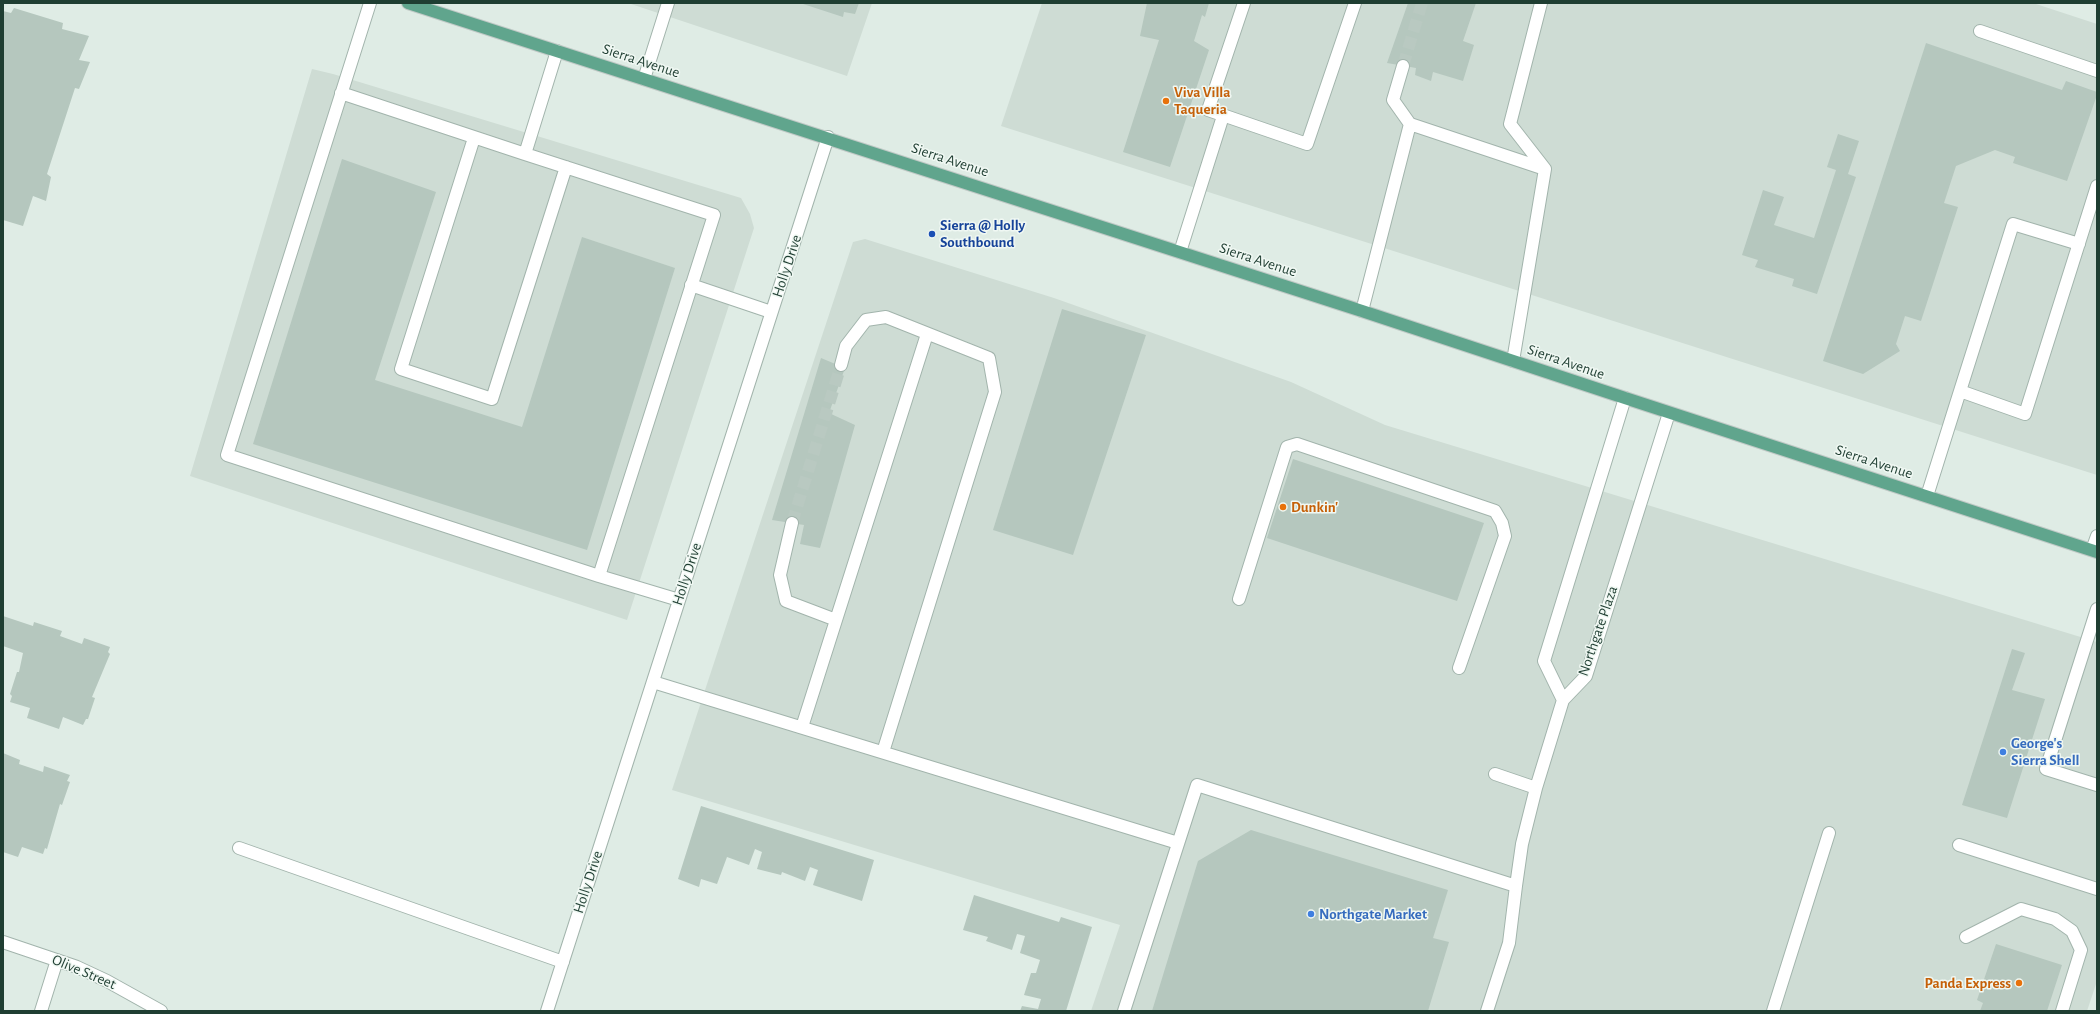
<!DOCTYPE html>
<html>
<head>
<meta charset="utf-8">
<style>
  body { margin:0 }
  #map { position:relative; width:2100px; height:1014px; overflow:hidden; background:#dfece5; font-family:"Alegreya Sans",sans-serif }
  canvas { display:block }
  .frame { position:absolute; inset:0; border:4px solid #1f3e32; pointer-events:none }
</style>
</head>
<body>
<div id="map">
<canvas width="2100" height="1014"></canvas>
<div class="frame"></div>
</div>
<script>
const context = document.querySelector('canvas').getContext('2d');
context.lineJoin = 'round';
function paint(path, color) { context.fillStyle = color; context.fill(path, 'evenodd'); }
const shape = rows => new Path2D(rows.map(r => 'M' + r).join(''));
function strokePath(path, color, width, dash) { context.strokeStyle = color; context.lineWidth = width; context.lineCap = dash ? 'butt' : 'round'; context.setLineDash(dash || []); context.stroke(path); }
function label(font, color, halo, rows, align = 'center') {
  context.font = font + ' "Alegreya Sans",sans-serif'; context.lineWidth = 3; context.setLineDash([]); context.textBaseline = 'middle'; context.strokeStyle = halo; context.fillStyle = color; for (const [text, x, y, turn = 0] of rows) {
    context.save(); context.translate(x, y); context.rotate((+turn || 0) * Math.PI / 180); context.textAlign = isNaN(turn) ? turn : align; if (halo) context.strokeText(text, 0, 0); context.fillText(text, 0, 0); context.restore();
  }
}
const built = shape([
  [628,3,872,3,847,76],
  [1042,3,2033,3,2097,24,2097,475,1001,126],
  [312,69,333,74,741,198,750,214,754,228,627,620,190,476],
  [865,239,1054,298,1291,382,1385,425,2097,642,2097,981,2087,1011,1091,1011,1120,925,672,790,853,242]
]);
const building = shape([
  [800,3,859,3,855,14,844,12,843,17],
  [1147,3,1209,3,1205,17,1202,15,1194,41,1209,50,1170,167,1123,152,1159,40,1140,36],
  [1408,3,1476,3,1463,41,1474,45,1463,81,1433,72,1431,81,1415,75,1416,68,1387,63],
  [14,8,63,23,62,29,89,36,79,60,90,62,79,89,75,88,47,174,51,177,46,201,33,196,23,226,3,220,3,11,11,13],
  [1926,43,2062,90,2066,81,2097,92,2097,95,2067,181,2013,163,2015,157,1995,150,1956,166,1944,203,1958,207,1921,321,1905,316,1896,344,1900,351,1863,374,1823,361],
  [1838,134,1859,141,1848,174,1856,177,1817,294,1792,286,1794,279,1755,267,1758,260,1742,255,1763,190,1784,197,1774,225,1814,238,1836,170,1827,167],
  [342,159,436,192,375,380,522,427,582,237,675,268,587,550,253,444],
  [1062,309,1146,335,1073,555,993,530],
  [821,358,845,368,829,413,855,425,820,548,800,544,804,525,772,520],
  [1293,459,1484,523,1457,601,1267,538],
  [3,616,33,626,34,622,62,631,60,636,82,644,84,638,110,647,108,652,110,654,92,697,95,698,88,719,86,719,83,725,63,717,59,729,27,718,30,708,10,702,12,696,10,694,17,672,19,672,23,653,3,646],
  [2012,649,2025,653,2012,690,2045,699,2007,818,1962,805],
  [3,753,20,760,19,764,43,772,44,766,70,775,67,781,70,782,62,805,60,804,47,849,45,848,43,854,22,847,18,857,3,852],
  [701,806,874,860,862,901,813,885,818,870,810,867,805,881,782,872,781,875,757,869,762,852,755,849,749,865,727,857,717,884,701,879,699,887,678,879],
  [1251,830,1448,890,1433,938,1449,942,1428,1011,1152,1011,1198,861],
  [974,895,1059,922,1061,917,1092,927,1066,1011,1020,1011,1022,1006,1038,1009,1041,999,1024,995,1031,973,1036,973,1040,960,1020,953,1025,936,1017,934,1012,950,986,941,988,937,963,930],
  [1996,944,2062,965,2047,1011,1980,1011,1983,1003,1977,1000]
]);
const minorTunnel = shape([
  [1403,66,1422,3],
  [792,523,841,365]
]);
const minor = shape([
  [370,3,227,455,599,576,714,215,525,154,557,51],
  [1244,3,1208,110,1307,144,1355,3],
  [1980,31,2097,71],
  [1403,66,1393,100,1410,124,1545,169],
  [644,79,668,3],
  [341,93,525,154],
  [474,138,401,369,492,399,566,167],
  [1180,252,1223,116],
  [691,285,771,312],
  [1362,311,1410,124],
  [1513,361,1545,169,1510,124,1541,3],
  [841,365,846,346,866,320,886,317,989,358,995,392,883,752],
  [1960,391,2013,224,2079,244],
  [1927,496,1960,391,2025,414,2097,186],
  [792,523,780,575,786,601,836,620],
  [2092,550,2097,536],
  [599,576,679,600],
  [1239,599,1287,447,1297,444,1495,511,1502,523,1505,536,1459,668],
  [2097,609,2046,769,2097,785],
  [653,682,1178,843],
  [1563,700,1544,661,1625,398],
  [802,727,927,334],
  [1495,774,1536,788],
  [1959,845,2097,889],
  [239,848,563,962],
  [1516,886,1522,844,1536,788,1563,700,1586,676,1669,413],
  [1966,937,2021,909,2055,919,2072,931,2081,950,2062,1011],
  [3,942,77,967,107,981,161,1011],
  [41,1011,57,960],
  [547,1011,828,137],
  [1124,1011,1197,785,1516,886,1509,943,1487,1011],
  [1773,1011,1829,833]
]);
const major = shape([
  [408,3,1362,311,1625,398,2097,552]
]);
const markers = [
  [1166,101,4,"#e8710a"],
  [932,234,4,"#1a4fb4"],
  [1283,507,4,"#e8710a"],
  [2003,752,4,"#3f7fe0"],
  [1311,914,4,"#3f7fe0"],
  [2019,983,4,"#e8710a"]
];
const streetNames = [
  ["Sierra Avenue",641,61,18],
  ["Sierra Avenue",950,160,18],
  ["Sierra Avenue",1258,260,18],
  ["Holly Drive",787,266,-72],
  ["Sierra Avenue",1566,362,19],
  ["Sierra Avenue",1874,462,18],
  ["Holly Drive",687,574,-72],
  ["Northgate Plaza",1598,631,-71],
  ["Holly Drive",588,882,-72],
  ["Olive Street",84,972,23]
];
const foodNames = [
  ["Viva Villa",1174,92],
  ["Taqueria",1174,109],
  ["Dunkin'",1291,507],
  ["Panda Express",2011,983,"right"]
];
const transitNames = [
  ["Sierra @ Holly",940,225],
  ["Southbound",940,242]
];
const shopNames = [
  ["George's",2011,743],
  ["Sierra Shell",2011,760],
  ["Northgate Market",1319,914]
];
paint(built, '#cedcd4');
paint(building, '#b5c7be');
strokePath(minorTunnel, '#b9c9c1', 12, [12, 6]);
strokePath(minor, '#a2b4ac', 14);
strokePath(major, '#c0c9c6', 14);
strokePath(minor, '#fff', 12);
strokePath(major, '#60a58d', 12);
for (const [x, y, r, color] of markers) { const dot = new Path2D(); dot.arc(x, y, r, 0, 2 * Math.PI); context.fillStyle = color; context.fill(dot); strokePath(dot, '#f0f8f3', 1.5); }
label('15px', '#1f3e32', '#f0f8f3', streetNames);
label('bold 15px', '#c56008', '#f0f8f3', foodNames, 'left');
label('bold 15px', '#164399', '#f0f8f3', transitNames, 'left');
label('bold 15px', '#366cbe', '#f0f8f3', shopNames, 'left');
</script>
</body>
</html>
